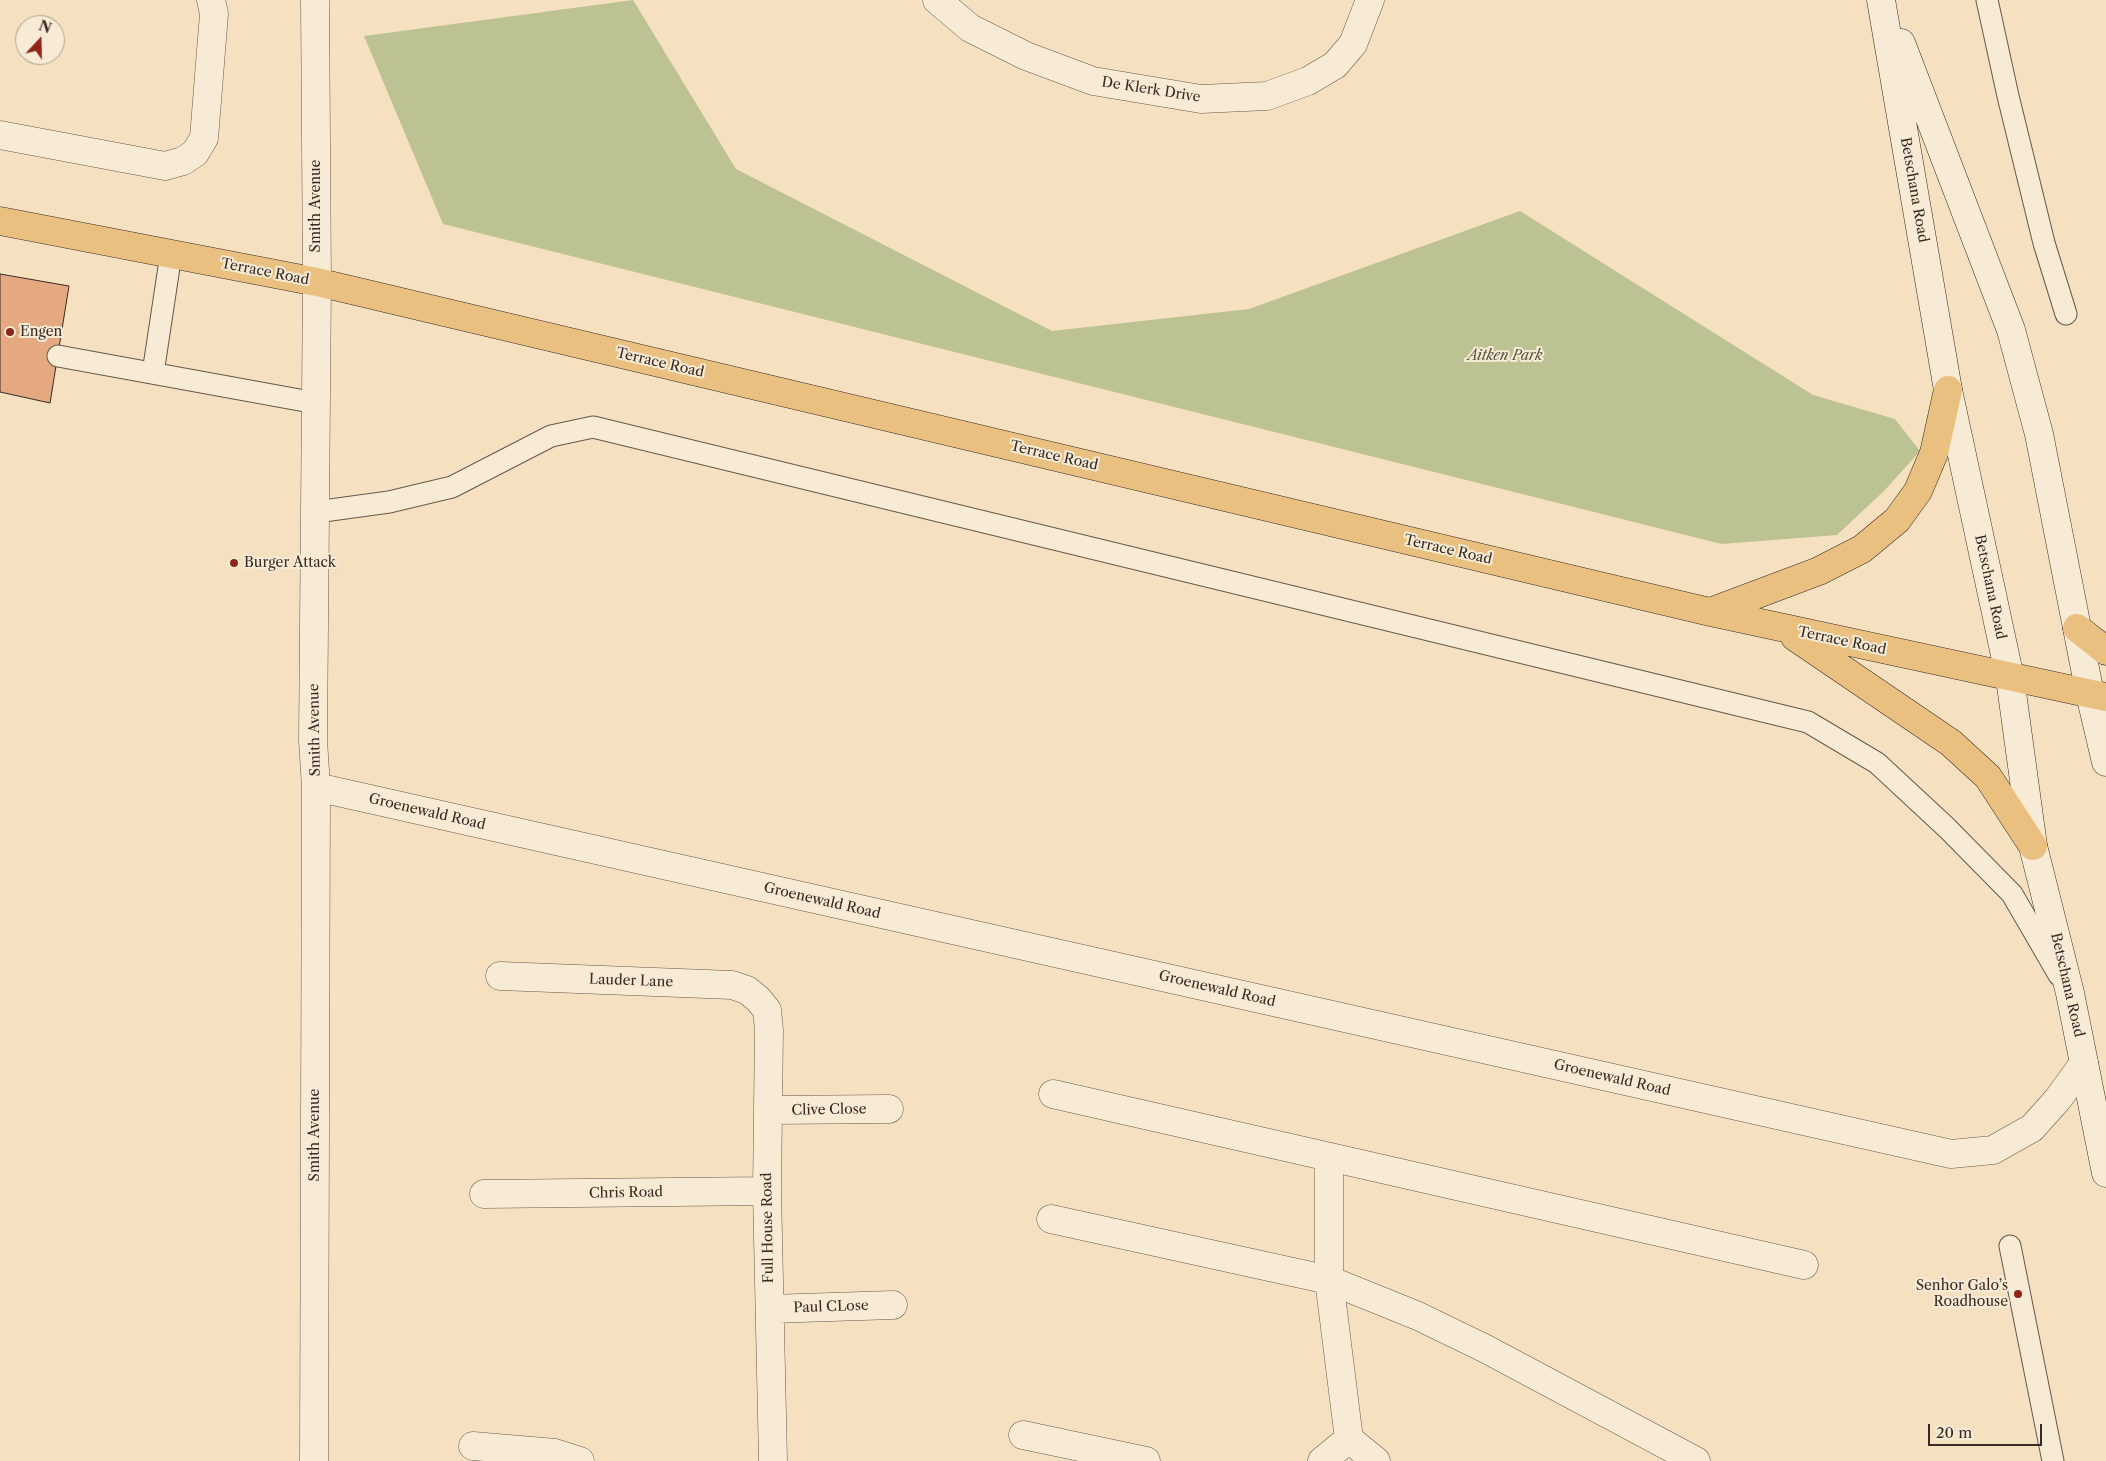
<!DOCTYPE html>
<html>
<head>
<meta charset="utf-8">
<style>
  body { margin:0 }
  #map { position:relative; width:2106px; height:1461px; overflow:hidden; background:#f5e0c0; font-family:"Libre Caslon Text",serif }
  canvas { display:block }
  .north { position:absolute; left:15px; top:15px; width:50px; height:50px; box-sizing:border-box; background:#f8ebd6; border:1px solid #ab9e8f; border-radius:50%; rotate:21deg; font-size:14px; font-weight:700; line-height:20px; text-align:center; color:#372b25 }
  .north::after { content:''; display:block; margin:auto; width:18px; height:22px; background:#8f2418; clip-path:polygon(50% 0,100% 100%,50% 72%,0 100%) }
  .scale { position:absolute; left:1928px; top:1424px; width:114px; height:22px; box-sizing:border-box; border:2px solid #372b25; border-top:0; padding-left:6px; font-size:15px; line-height:18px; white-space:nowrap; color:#372b25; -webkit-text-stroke:4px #f8ebd6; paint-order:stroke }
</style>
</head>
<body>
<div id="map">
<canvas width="2106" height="1461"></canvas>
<div class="north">N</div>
<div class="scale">20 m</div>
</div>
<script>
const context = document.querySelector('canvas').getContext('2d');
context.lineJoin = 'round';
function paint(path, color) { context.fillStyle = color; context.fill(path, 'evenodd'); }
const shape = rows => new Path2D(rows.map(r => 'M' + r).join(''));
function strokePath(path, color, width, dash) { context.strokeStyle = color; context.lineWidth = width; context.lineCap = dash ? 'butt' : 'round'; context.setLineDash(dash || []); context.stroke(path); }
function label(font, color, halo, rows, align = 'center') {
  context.font = font + ' "Libre Caslon Text",serif'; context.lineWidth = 4; context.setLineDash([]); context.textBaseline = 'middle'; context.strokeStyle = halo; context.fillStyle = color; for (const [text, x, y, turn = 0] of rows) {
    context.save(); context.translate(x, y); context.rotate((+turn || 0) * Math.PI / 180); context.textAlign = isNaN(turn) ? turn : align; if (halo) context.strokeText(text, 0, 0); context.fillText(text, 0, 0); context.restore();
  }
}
const green = shape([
  [633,0,736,169,1052,331,1249,309,1520,211,1813,395,1895,419,1920,451,1885,490,1837,535,1722,544,443,224,364,36]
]);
const building = shape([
  [0,274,69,286,50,403,0,392,0,274]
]);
const service = shape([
  [1987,0,2008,96,2044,243,2066,314],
  [58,356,316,403],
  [153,373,171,254],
  [316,512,389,502,452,487,551,436,593,427,1808,722,1877,763,1947,828,2012,894,2059,975],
  [2010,1246,2053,1461]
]);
const minor = shape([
  [937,0,970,28,1026,56,1093,81,1201,99,1267,96,1308,81,1335,65,1353,44,1370,0],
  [0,135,165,166,183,161,195,153,204,138,214,14,211,0],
  [316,787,1951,1154,1993,1150,2032,1128,2058,1099,2084,1063],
  [500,976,732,985,747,990,758,999,767,1010,769,1030,767,1191,773,1461],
  [1053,1094,1804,1265],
  [769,1110,889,1109],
  [1329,1158,1329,1280,1349,1439,1376,1461],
  [484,1194,767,1191],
  [1051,1219,1329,1280,1418,1316,1486,1349,1696,1461],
  [770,1309,893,1305],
  [1023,1435,1146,1461],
  [473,1446,555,1453,580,1461],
  [314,1461,316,787,313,740,317,282,315,0],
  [1322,1461,1349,1439]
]);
const secondary = shape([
  [1881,0,1948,390,2010,678,2033,846,2070,993,2106,1173],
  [1901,43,2011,330,2039,434,2090,694,2106,762]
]);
const primary = shape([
  [0,221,317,282,1710,612,2106,697],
  [1710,612,1819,571,1862,549,1897,520,1918,491,1934,453,1948,390],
  [2077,628,2106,651],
  [1795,637,1951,743,1988,777,2033,846]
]);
const markers = [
  [10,332,5,"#8f2418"],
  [234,563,5,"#8f2418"],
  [2018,1294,5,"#8f2418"]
];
const streetNames = [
  ["De Klerk Drive",1151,90,9],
  ["Betschana Road",1914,190,80],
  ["Smith Avenue",316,206,-90],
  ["Terrace Road",265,272,11],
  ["Terrace Road",660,363,13],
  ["Terrace Road",1054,456,13],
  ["Terrace Road",1448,550,13],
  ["Betschana Road",1990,587,78],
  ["Terrace Road",1842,641,12],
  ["Smith Avenue",315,730,-91],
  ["Groenewald Road",427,812,13],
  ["Groenewald Road",822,901,13],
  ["Lauder Lane",631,981,2],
  ["Betschana Road",2067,985,77],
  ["Groenewald Road",1217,989,13],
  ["Groenewald Road",1612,1078,13],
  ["Clive Close",829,1110,-1],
  ["Smith Avenue",315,1135,-90],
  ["Chris Road",626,1193,-1],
  ["Full House Road",768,1228,-91],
  ["Paul CLose",831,1307,-2]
];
const poiNames = [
  ["Engen",20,332],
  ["Burger Attack",244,563],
  ["Senhor Galo’s",2008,1286,"right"],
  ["Roadhouse",2008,1302,"right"]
];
const parkNames = [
  ["Aitken Park",1505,356]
];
paint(green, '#bdc292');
paint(building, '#e5a982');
strokePath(building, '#372b25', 1);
strokePath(service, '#66584c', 23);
strokePath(minor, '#66584c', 29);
strokePath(secondary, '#372b25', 29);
strokePath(primary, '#372b25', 29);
strokePath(service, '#f8ebd6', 21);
strokePath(minor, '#f8ebd6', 28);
strokePath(secondary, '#f8ebd6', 28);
strokePath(primary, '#eac080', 28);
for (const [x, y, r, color] of markers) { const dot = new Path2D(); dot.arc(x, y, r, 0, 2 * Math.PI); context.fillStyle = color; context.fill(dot); strokePath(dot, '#f8ebd6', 2); }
label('14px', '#372b25', '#f8ebd6', streetNames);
label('14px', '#372b25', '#f8ebd6', poiNames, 'left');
label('italic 14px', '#585140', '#f8ebd6', parkNames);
</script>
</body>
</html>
